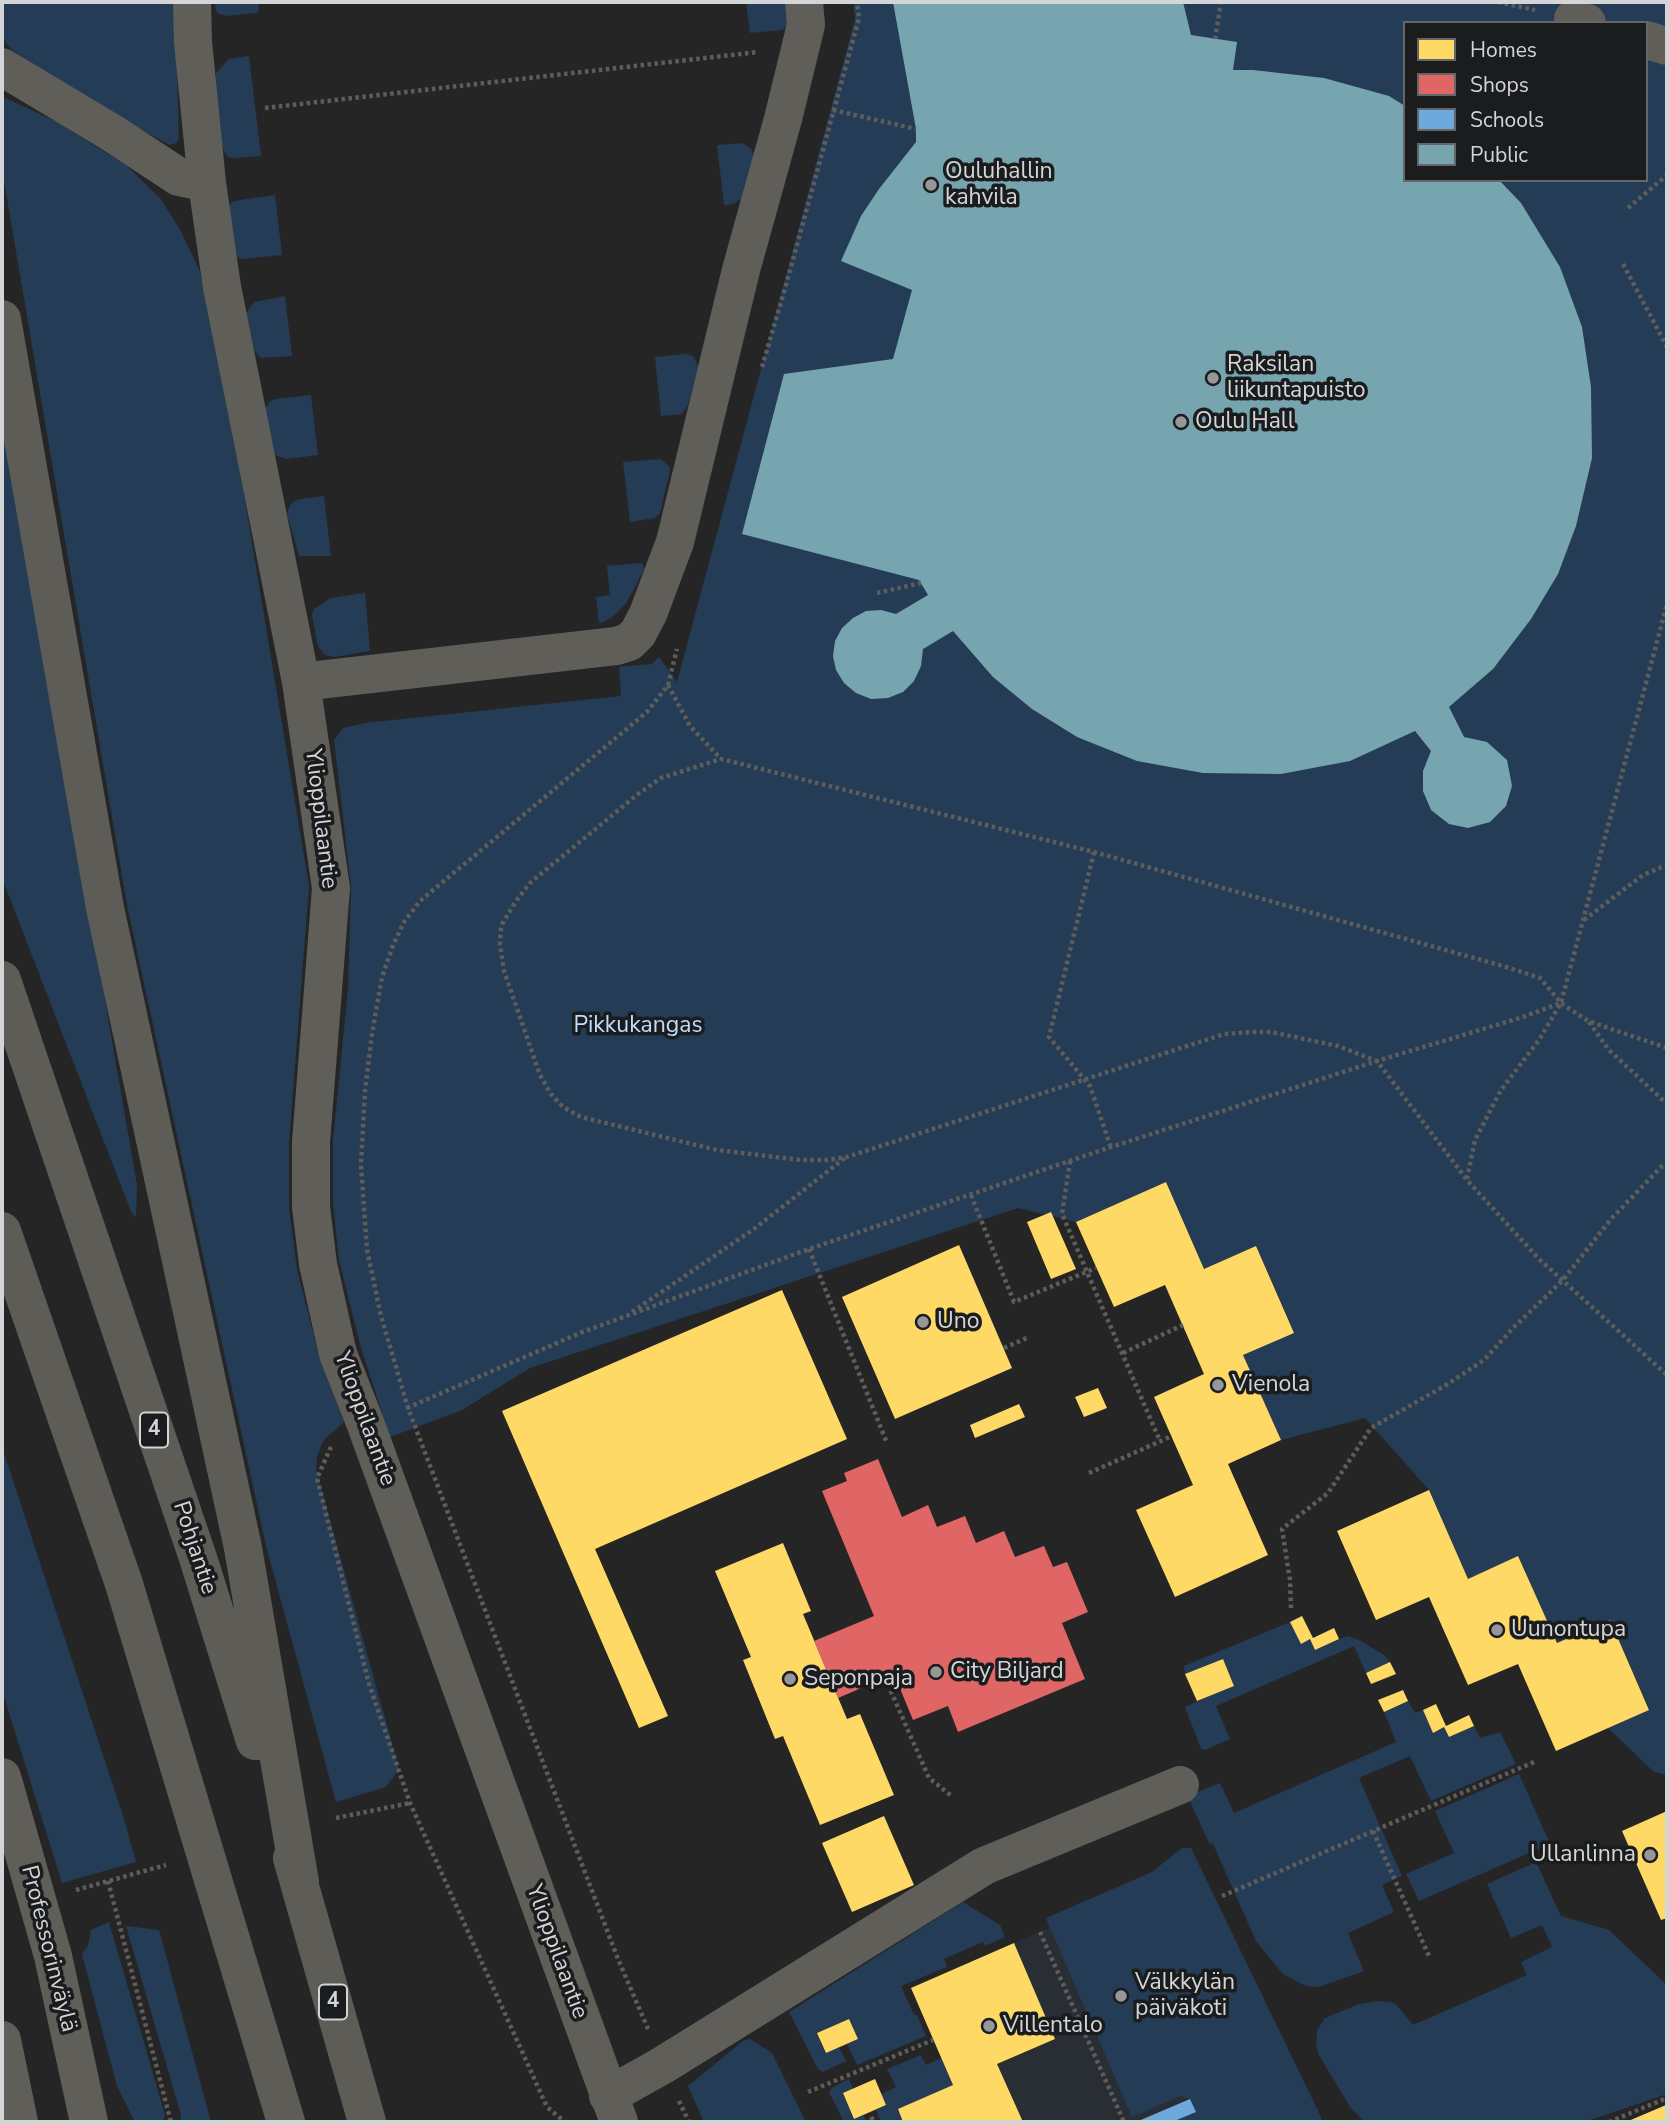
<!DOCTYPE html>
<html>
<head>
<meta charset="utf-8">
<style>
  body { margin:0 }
  #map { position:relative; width:1669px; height:2124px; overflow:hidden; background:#252526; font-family:"Nunito Sans",sans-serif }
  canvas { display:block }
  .frame { position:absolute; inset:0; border:4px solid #d4d5d7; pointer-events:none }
  .legend { position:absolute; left:1403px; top:21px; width:245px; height:161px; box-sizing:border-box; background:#1a1c1e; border:2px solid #646668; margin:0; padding:9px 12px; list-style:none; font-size:21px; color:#d4d5d7 }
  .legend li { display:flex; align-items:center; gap:14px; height:35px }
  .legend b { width:35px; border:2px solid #646668 }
</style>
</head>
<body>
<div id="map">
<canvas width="1669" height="2124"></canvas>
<div class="frame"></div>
<ul class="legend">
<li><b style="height:19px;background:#ffd966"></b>Homes</li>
<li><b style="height:19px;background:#e06666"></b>Shops</li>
<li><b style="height:19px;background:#6fa8dc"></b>Schools</li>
<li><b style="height:19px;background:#76a5af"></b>Public</li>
</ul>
</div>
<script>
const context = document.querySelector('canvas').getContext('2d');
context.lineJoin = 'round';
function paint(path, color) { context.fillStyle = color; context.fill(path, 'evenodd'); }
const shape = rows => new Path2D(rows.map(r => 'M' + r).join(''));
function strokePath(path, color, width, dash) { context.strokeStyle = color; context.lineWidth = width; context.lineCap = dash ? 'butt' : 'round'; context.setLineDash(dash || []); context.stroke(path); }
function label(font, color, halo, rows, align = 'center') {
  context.font = font + ' "Nunito Sans",sans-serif'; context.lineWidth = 7; context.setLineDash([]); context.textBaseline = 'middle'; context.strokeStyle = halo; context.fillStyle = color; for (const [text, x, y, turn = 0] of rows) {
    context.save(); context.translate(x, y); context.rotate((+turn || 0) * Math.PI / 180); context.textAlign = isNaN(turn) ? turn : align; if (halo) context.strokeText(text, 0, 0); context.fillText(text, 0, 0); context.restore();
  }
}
const built = shape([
  [1046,1918,1273,2109,1190,2099,1136,2122,1023,2122,997,2064,1055,2039,1014,1943,1049,1928]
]);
const green = shape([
  [2,2,175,2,179,139,176,143,170,145,97,106,11,49,2,38],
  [214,2,258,2,259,10,256,13,226,16,217,13],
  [746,2,788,2,790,19,786,27,782,30,750,33],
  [853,2,1667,2,1667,1775,1654,1772,1608,1728,1649,1709,1610,1620,1557,1643,1518,1557,1468,1579,1429,1490,1365,1418,1281,1440,1243,1355,1294,1332,1256,1246,1204,1269,1166,1182,1076,1222,1018,1208,530,1368,462,1410,390,1437,361,1348,339,1260,333,1202,333,1140,348,989,351,886,334,740,343,728,365,723,621,696,619,667,652,664,659,657,677,682,855,19],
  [1405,23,1646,23,1646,180,1405,180],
  [249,56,261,156,232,158,227,156,222,147,215,81,216,73,229,59],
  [2,98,8,99,57,122,126,165,160,198,181,231,200,272,243,489,309,886,289,1143,289,1208,297,1269,320,1360,344,1422,323,1441,317,1456,316,1470,399,1769,386,1787,336,1802,266,1546,127,905,2,169],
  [742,143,751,148,754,156,742,198,733,204,724,205,717,145],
  [275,195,282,255,241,259,237,257,227,208,232,202,240,200],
  [285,296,292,356,261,358,254,350,246,313,254,302],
  [685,354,693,356,698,366,688,405,682,414,661,416,655,357],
  [311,395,318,455,287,459,277,456,274,452,265,408,271,401,276,399],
  [2,404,137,1185,136,1217,132,1214,2,878],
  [660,459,669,466,670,471,660,513,655,518,630,522,623,462],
  [324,496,331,556,299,556,287,514,289,507,293,502,300,499],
  [641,563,643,564,644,570,627,602,615,615,604,622,599,623,596,597,610,595,607,566],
  [365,593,370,651,335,657,325,655,319,648,317,643,312,614,314,609,331,598],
  [2,1447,124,1819,136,1862,62,1883,2,1690],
  [1290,1622,1301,1643,1310,1639,1315,1650,1347,1636,1361,1641,1384,1655,1390,1662,1366,1673,1354,1646,1216,1706,1230,1739,1205,1750,1201,1749,1185,1707,1234,1685,1223,1659,1185,1674,1184,1666],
  [1408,1701,1415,1713,1423,1710,1433,1732,1444,1727,1449,1737,1474,1726,1480,1738,1500,1732,1516,1764,1431,1801,1410,1756,1359,1778,1402,1876,1382,1885,1394,1912,1348,1933,1364,1971,1319,1987,1306,1986,1283,1974,1256,1941,1213,1844,1209,1843,1190,1801,1193,1794,1220,1783,1234,1813,1396,1742,1384,1712],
  [1519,1774,1550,1844,1419,1901,1406,1874,1454,1853,1435,1811],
  [1182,1848,1191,1848,1321,2117,1321,2122,1172,2122,1195,2112,1190,2099,1180,2096,1132,2117,1046,1918,1152,1872],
  [1536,1862,1561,1916,1609,1930,1667,1985,1667,2094,1584,2122,1365,2122,1350,2107,1320,2057,1316,2047,1317,2030,1325,2018,1359,2004,1378,2001,1395,2003,1413,2025,1527,1975,1521,1962,1552,1947,1542,1925,1511,1938,1487,1884],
  [963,1902,1000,1925,1005,1937,985,1946,983,1942,944,1959,947,1967,901,1986,914,2015,917,2015,926,2036,857,2065,847,2044,858,2039,849,2019,817,2033,825,2053,839,2047,846,2061,823,2072,818,2069,789,2012],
  [109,1922,165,2115,163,2122,135,2122,117,2086,82,1954,88,1946,91,1930],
  [126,1926,159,1930,211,2122,180,2122,181,2115],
  [750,2039,772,2053,806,2122,704,2122,688,2086,743,2041],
  [921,2055,926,2065,941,2058,953,2085,898,2109,903,2122,881,2122,876,2110,886,2105,881,2094,896,2087,887,2069],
  [849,2079,853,2089,843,2094,854,2119,863,2115,867,2122,844,2122,829,2092,833,2087]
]);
const homes = shape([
  [1166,1182,1204,1269,1256,1246,1294,1333,1243,1355,1281,1440,1228,1464,1268,1555,1175,1597,1136,1510,1193,1485,1154,1397,1204,1374,1165,1285,1114,1307,1076,1222],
  [1051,1212,1076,1269,1051,1279,1027,1222],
  [959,1245,1012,1368,895,1419,842,1297],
  [782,1290,847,1439,595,1549,668,1716,639,1728,502,1411],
  [1098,1388,1107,1408,1084,1417,1075,1397],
  [1019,1404,1025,1417,975,1438,970,1425],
  [1429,1490,1468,1579,1518,1556,1557,1643,1610,1620,1649,1710,1556,1751,1518,1664,1468,1685,1429,1597,1376,1620,1337,1531],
  [783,1543,811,1611,803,1614,847,1719,860,1714,894,1795,820,1825,783,1736,775,1739,743,1660,751,1657,715,1571],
  [1302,1616,1313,1638,1334,1628,1339,1639,1315,1650,1310,1639,1301,1644,1290,1622],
  [1223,1659,1234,1686,1197,1701,1185,1674],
  [1390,1662,1396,1674,1371,1684,1366,1673],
  [1403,1690,1408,1701,1384,1712,1378,1700],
  [1436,1704,1446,1726,1469,1715,1474,1726,1449,1737,1444,1727,1433,1733,1423,1710],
  [1667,1811,1667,1918,1661,1920,1622,1831],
  [884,1816,914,1885,852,1912,822,1843],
  [1014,1943,1055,2039,997,2064,1023,2122,903,2122,898,2109,953,2085,911,1988],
  [849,2019,858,2039,826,2053,817,2033],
  [875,2079,886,2105,854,2119,843,2093],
  [1666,2105,1667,2122,1626,2122]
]);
const shops = shape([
  [878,1459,902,1517,928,1505,937,1527,965,1516,976,1543,1004,1531,1015,1557,1044,1546,1053,1567,1067,1562,1088,1612,1062,1623,1085,1679,958,1732,948,1706,913,1720,894,1674,838,1698,814,1641,874,1616,822,1491,847,1481,844,1473]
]);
const schools = shape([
  [1190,2099,1196,2112,1172,2122,1136,2122]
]);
const public = shape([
  [893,2,1183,2,1191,35,1237,42,1233,70,1253,70,1324,78,1389,96,1405,106,1405,180,1499,180,1521,203,1560,267,1582,327,1591,387,1592,458,1576,526,1558,574,1531,619,1493,669,1449,707,1464,737,1487,742,1507,760,1512,786,1506,806,1490,822,1468,828,1449,824,1431,810,1423,791,1423,771,1431,751,1415,731,1350,761,1281,774,1203,773,1137,761,1077,737,1032,709,993,677,953,631,923,649,921,666,914,681,903,692,888,698,871,699,856,693,844,683,836,670,833,656,835,641,842,628,853,618,866,611,881,610,896,614,928,595,919,580,742,534,784,374,893,359,912,290,841,261,861,216,879,189,916,142,916,129]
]);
const path = shape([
  [1498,2,1535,10],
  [1215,39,1221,2],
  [265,108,758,52],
  [833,110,916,129],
  [1628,208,1667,175],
  [1623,264,1667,347],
  [762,367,786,285,859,18,857,2],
  [877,593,921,583],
  [668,685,690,726,721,759],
  [1094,852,1049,1037,1090,1086,1111,1148],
  [1584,920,1643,875,1667,865],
  [1589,1022,1609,1050,1667,1104],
  [1667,1048,1588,1021,1561,1003,1540,978,1503,966,1094,852,721,759,661,778,638,794,531,882,516,901,501,926,500,945,504,971,540,1075,551,1094,563,1107,581,1117,717,1150,801,1160,826,1160,847,1157,1224,1034,1254,1032,1271,1032,1338,1046,1377,1061,1467,1180,1539,1259,1667,1375],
  [1070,1161,1062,1214,1160,1441],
  [1467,1179,1475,1140,1501,1090,1539,1040,1561,1003,1667,604],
  [971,1195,1014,1302,1096,1268],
  [809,1249,887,1443],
  [632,1312,754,1229,846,1157],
  [1004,1348,1029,1337],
  [1123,1353,1183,1325],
  [407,1408,580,1333,809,1249,1108,1148,1377,1061,1523,1017,1561,1003],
  [331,1447,317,1478,369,1684,410,1803,547,2107,565,2122],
  [1089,1473,1172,1436],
  [1291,1608,1290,1580,1282,1529,1328,1493,1371,1428,1446,1385,1484,1360,1514,1327,1563,1280,1611,1219,1661,1167,1667,1164],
  [885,1678,929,1778,953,1797],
  [336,1818,410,1803],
  [1373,1831,1429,1956],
  [108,1881,171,2122],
  [76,1890,166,1865],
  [1222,1896,1534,1762],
  [1040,1932,1124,2122],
  [648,2029,618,1959,408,1408,381,1316,367,1250,361,1165,365,1091,372,1034,382,977,393,945,404,922,420,901,647,712,668,685,677,649],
  [808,2092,933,2040],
  [679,2101,689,2122],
  [871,2117,874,2122],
  [1609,2122,1667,2098]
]);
const minor = shape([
  [192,2,193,42,207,183,222,287,301,682,331,888,311,1142,311,1207,318,1264,338,1354,366,1425,619,2122],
  [1573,19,1587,23],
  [1646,40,1667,46],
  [2,67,112,133,179,177,207,183],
  [301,682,616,646,629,642,638,633,648,614,675,542,741,270,783,119,806,25,804,2],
  [2,1777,53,1956,89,2122],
  [2,2040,19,2122],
  [608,2096,663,2065,984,1866,1180,1785]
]);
const highway = shape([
  [2,319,105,908,243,1548,300,1882],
  [2,980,199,1561,255,1741],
  [2,1231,124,1584,286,2122],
  [292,1858,367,2122]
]);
const markers = [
  [931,185,7,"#979799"],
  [1213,378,7,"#979799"],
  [1181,422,7,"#979799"],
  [923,1322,7,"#979799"],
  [1218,1385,7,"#979799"],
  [1497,1630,7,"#979799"],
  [936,1672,7,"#979799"],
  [790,1679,7,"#979799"],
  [1650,1855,7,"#979799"],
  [1121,1996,7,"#979799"],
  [989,2026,7,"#979799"]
];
const shields = [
  [154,1430,28],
  [333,2002,28]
];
const shieldNames = [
  ["4",154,1430],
  ["4",333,2002]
];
const poiNames = [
  ["Ouluhallin",945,172],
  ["kahvila",945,198],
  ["Raksilan",1227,365],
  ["liikuntapuisto",1227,391],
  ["Oulu Hall",1195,422],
  ["Uno",937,1322],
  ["Vienola",1232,1385],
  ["Uunontupa",1511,1630],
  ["City Biljard",950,1672],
  ["Seponpaja",804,1679],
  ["Ullanlinna",1636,1855,"right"],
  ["Välkkylän",1135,1983],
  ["päiväkoti",1135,2009],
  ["Villentalo",1003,2026]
];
const streetNames = [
  ["Ylioppilaantie",320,819,83],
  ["Ylioppilaantie",364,1419,70],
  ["Pohjantie",194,1548,72],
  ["Professorinväylä",48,1949,76],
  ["Ylioppilaantie",556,1952,70]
];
const parkNames = [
  ["Pikkukangas",638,1026]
];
paint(built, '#292e34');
paint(green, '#253c56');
paint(homes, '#ffd966');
paint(shops, '#e06666');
paint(schools, '#6fa8dc');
paint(public, '#76a5af');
strokePath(path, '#5e5d5b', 4.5, [3.5, 3.5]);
strokePath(minor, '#605e59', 38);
strokePath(highway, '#5d5c56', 38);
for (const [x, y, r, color] of markers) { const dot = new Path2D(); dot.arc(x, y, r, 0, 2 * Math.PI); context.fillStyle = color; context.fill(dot); strokePath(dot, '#1a1c1e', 2.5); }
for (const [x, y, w] of shields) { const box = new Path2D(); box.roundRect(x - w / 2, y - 17.5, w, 35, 5); context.fillStyle = '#1a1c1e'; context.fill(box); strokePath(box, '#d4d5d7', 2); }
label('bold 21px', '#d4d5d7', null, shieldNames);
label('23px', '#d4d5d7', '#1a1c1e', poiNames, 'left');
label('23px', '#d4d5d7', '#1a1c1e', streetNames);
label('23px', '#bfdcfc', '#1a1c1e', parkNames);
</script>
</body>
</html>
